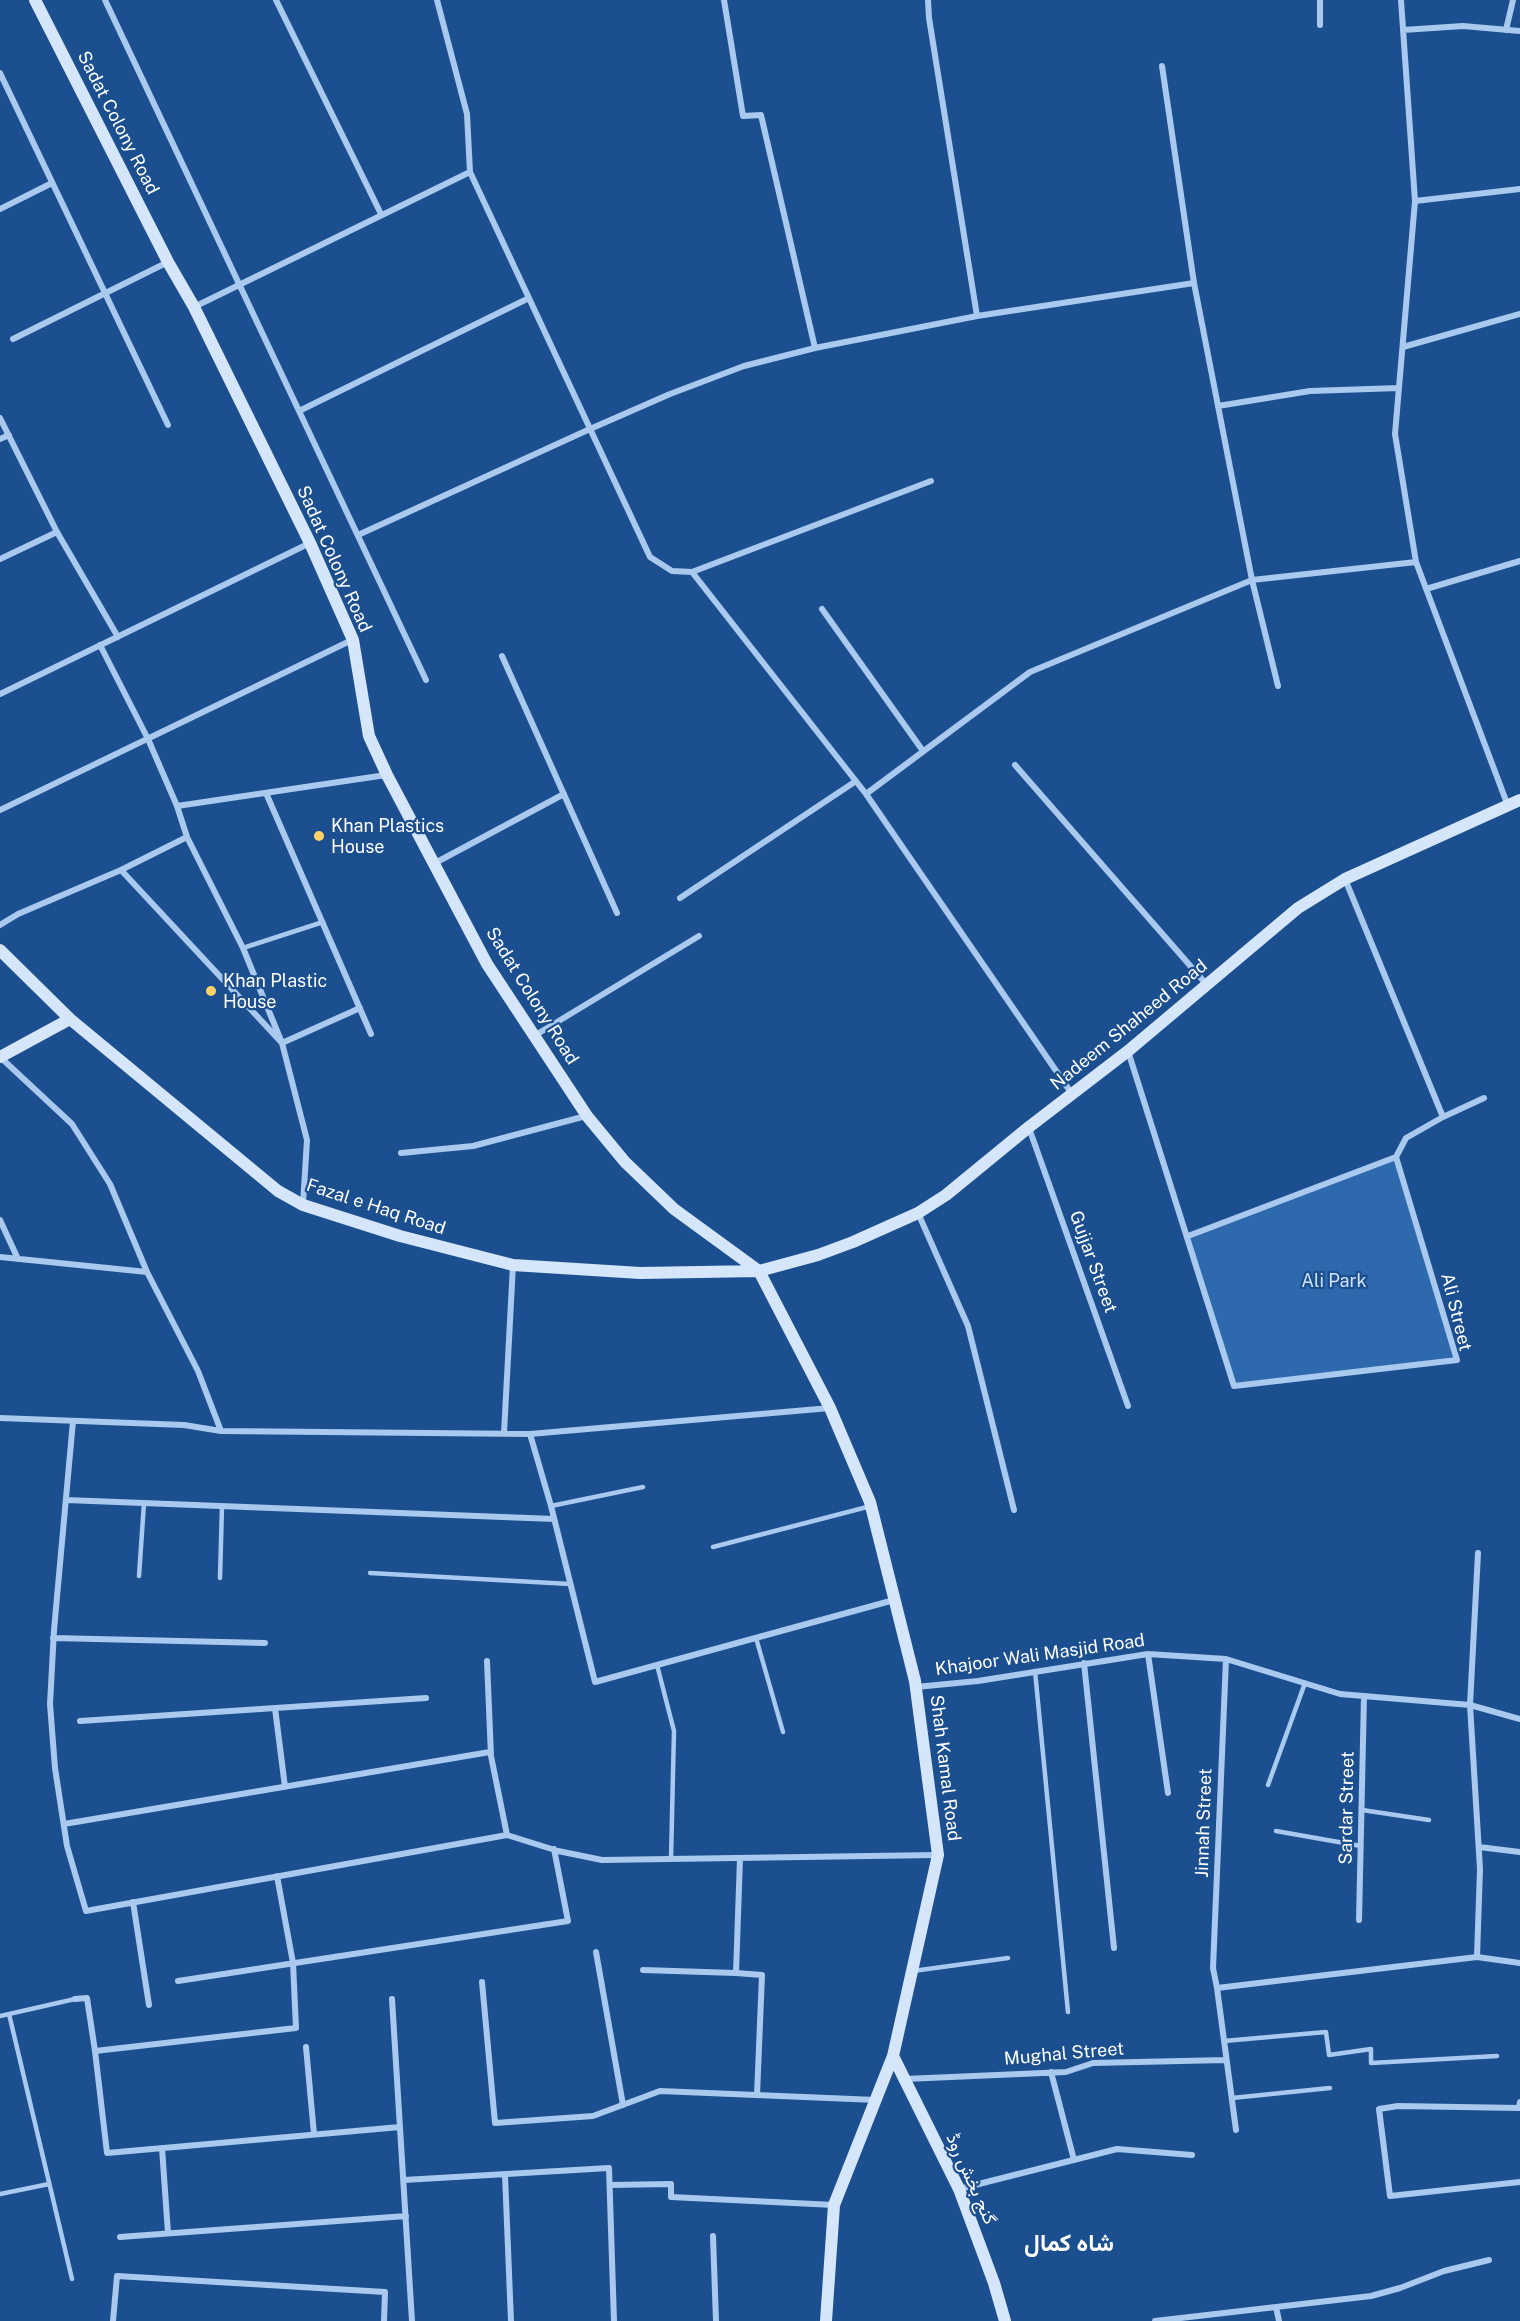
<!DOCTYPE html>
<html>
<head>
<meta charset="utf-8">
<style>
  body { margin:0 }
  canvas { display:block; background:#1b4f8f }
</style>
</head>
<body>
<canvas width="1520" height="2321"></canvas>
<script>
const context = document.querySelector('canvas').getContext('2d');
context.lineJoin = 'round';
function paint(path, color) { context.fillStyle = color; context.fill(path, 'evenodd'); }
const shape = rows => new Path2D(rows.map(r => 'M' + r).join(''));
function strokePath(path, color, width, dash) { context.strokeStyle = color; context.lineWidth = width; context.lineCap = dash ? 'butt' : 'round'; context.setLineDash(dash || []); context.stroke(path); }
function label(font, color, halo, rows, align = 'center') {
  context.font = font + ' "Public Sans",Vazirmatn,sans-serif'; context.lineWidth = 4.5; context.setLineDash([]); context.textBaseline = 'middle'; context.strokeStyle = halo; context.fillStyle = color; for (const [text, x, y, turn = 0] of rows) {
    context.save(); context.translate(x, y); context.rotate((+turn || 0) * Math.PI / 180); context.textAlign = isNaN(turn) ? turn : align; if (halo) context.strokeText(text, 0, 0); context.fillText(text, 0, 0); context.restore();
  }
}
const green = shape([
  [1396,1157,1457,1360,1234,1386,1188,1236]
]);
const lane = shape([
  [243,948,323,922],
  [551,1506,643,1487],
  [713,1547,871,1506],
  [370,1573,570,1584],
  [139,1576,144,1503],
  [220,1578,222,1506],
  [756,1638,783,1732],
  [657,1665,674,1731,671,1859],
  [1035,1671,1068,2012],
  [1268,1785,1305,1683],
  [1362,1810,1429,1820],
  [1276,1831,1361,1846],
  [913,1971,1008,1958],
  [9,2014,72,2279],
  [0,2016,75,1999],
  [1224,2041,1326,2032,1329,2055,1371,2049,1371,2063,1497,2056],
  [1232,2098,1330,2088],
  [0,2194,49,2184]
]);
const street = shape([
  [105,0,426,680],
  [276,0,381,214],
  [437,0,467,114,470,172,650,557,672,571,692,572,866,794],
  [724,0,743,116,761,115,815,348],
  [928,0,929,18,977,316],
  [1401,0,1415,201,1395,434,1416,562,1508,806],
  [1320,25,1320,0],
  [1403,30,1463,26,1520,31],
  [1506,30,1513,0],
  [1162,66,1194,283,1252,580,1278,686],
  [0,73,168,425],
  [1415,201,1520,189],
  [0,209,52,183],
  [194,307,470,172],
  [13,339,168,262],
  [1403,347,1520,314],
  [1218,406,1310,391,1399,388],
  [299,411,529,298],
  [0,418,57,532,118,637],
  [0,439,9,435],
  [358,535,590,429,670,394,744,366,815,348,977,316,1194,283],
  [0,559,57,532],
  [692,572,931,481],
  [1426,589,1520,561],
  [822,609,923,751],
  [100,645,148,739,177,806,187,837,243,948,282,1043,307,1140,303,1204],
  [502,656,617,913],
  [0,694,310,543],
  [1015,765,1207,985],
  [266,793,371,1034],
  [177,806,386,775],
  [0,810,352,640],
  [435,863,564,794],
  [121,870,282,1043,360,1008],
  [1345,879,1443,1117],
  [680,898,856,781],
  [0,925,18,914,121,870,187,837],
  [534,1036,699,936],
  [1128,1051,1234,1386,1457,1360,1396,1157,1188,1236],
  [0,1057,72,1124,110,1184,147,1272,198,1371,221,1431],
  [1072,1094,866,794,1030,672,1252,580,1416,562],
  [1029,1128,1128,1406],
  [401,1153,473,1146,586,1116],
  [1396,1157,1406,1138,1443,1117,1484,1098],
  [918,1213,968,1326,1014,1510],
  [0,1220,18,1259],
  [0,1257,147,1272],
  [0,1418,184,1425,221,1431,530,1434,830,1408],
  [73,1421,54,1630,50,1704,55,1768,67,1846,86,1911,507,1835],
  [504,1433,513,1265],
  [530,1434,551,1506,595,1682,894,1600],
  [66,1500,554,1519],
  [53,1638,265,1643],
  [1148,1654,1168,1793],
  [487,1661,491,1756,507,1835,558,1851,602,1860,937,1855],
  [1084,1663,1114,1948],
  [916,1687,978,1681,1148,1654,1226,1659,1340,1694,1470,1705,1520,1719],
  [275,1708,285,1787],
  [80,1721,426,1698],
  [64,1824,490,1752],
  [1479,1847,1520,1852],
  [740,1858,736,1973,762,1975,757,2095],
  [133,1902,149,2005],
  [1359,1920,1364,1696],
  [596,1952,623,2105],
  [1477,1957,1480,1869,1470,1705,1478,1553],
  [643,1970,736,1973],
  [178,1981,568,1921,554,1849],
  [482,1982,495,2123,593,2116,660,2091,876,2100],
  [1217,1988,1213,1968,1226,1659],
  [75,1999,87,1998,95,2051,296,2028,293,1963,277,1876],
  [392,1999,412,2321],
  [306,2047,314,2134],
  [95,2051,107,2153,400,2127],
  [1051,2072,1074,2160],
  [905,2079,1066,2072,1093,2063,1226,2060],
  [1520,2102,1519,2108,1398,2106,1379,2109,1390,2196,1520,2182],
  [1236,2130,1217,1988,1477,1957,1520,1963],
  [162,2148,168,2233],
  [505,2175,511,2321],
  [404,2180,609,2168,614,2321],
  [610,2185,671,2184,671,2197,834,2205],
  [959,2189,1117,2149,1192,2155],
  [713,2236,716,2321],
  [120,2237,406,2216],
  [1276,2307,1279,2321],
  [113,2321,117,2276,385,2292,384,2321],
  [1155,2321,1371,2296,1400,2288,1444,2271,1489,2260]
]);
const secondary = shape([
  [35,0,168,262,194,307,310,543,353,640,369,736,387,775,487,964,587,1116,625,1162,674,1209,759,1271,830,1408,870,1502,915,1681,938,1855,893,2056,834,2205,826,2321],
  [0,950,70,1019,278,1191,303,1205,400,1236,513,1265,640,1273,759,1271,818,1255,853,1242,918,1213,946,1195,1029,1127,1128,1051,1298,908,1345,879,1520,800],
  [0,1057,70,1019],
  [893,2056,959,2189,994,2283,1005,2321]
]);
const markers = [
  [319,836,6,"#ffd166"],
  [211,991,6,"#ffd166"]
];
const streetNames = [
  ["Sadat Colony Road",118,123,63],
  ["Sadat Colony Road",334,559,66],
  ["Sadat Colony Road",532,996,58],
  ["Nadeem Shaheed Road",1129,1025,-39],
  ["Fazal e Haq Road",376,1207,18],
  ["Gujjar Street",1093,1262,70],
  ["Ali Street",1456,1312,76],
  ["Khajoor Wali Masjid Road",1040,1655,-8],
  ["Shah Kamal Road",945,1768,83],
  ["Sardar Street",1347,1808,-89],
  ["Jinnah Street",1204,1823,-88],
  ["Mughal Street",1064,2054,-5],
  ["گنج بخش روڈ",971,2179,66]
];
const poiNames = [
  ["Khan Plastics",331,826],
  ["House",331,847],
  ["Khan Plastic",223,981],
  ["House",223,1002]
];
const parkNames = [
  ["Ali Park",1334,1281]
];
const districtNames = [
  ["شاہ کمال",1069,2244]
];
paint(green, '#2e69ad');
strokePath(lane, '#a9c9ee', 4.5);
strokePath(street, '#a9c9ee', 6);
strokePath(secondary, '#d6e6fa', 12);
for (const [x, y, r, color] of markers) { const dot = new Path2D(); dot.arc(x, y, r, 0, 2 * Math.PI); context.fillStyle = color; context.fill(dot); strokePath(dot, '#1b4f8f', 2); }
label('18px', '#fff', '#1b4f8f', streetNames);
label('18px', '#fff', '#1b4f8f', poiNames, 'left');
label('18px', '#cfe3fa', '#1b4f8f', parkNames);
label('bold 24px', '#fff', '#1b4f8f', districtNames);
</script>
</body>
</html>
